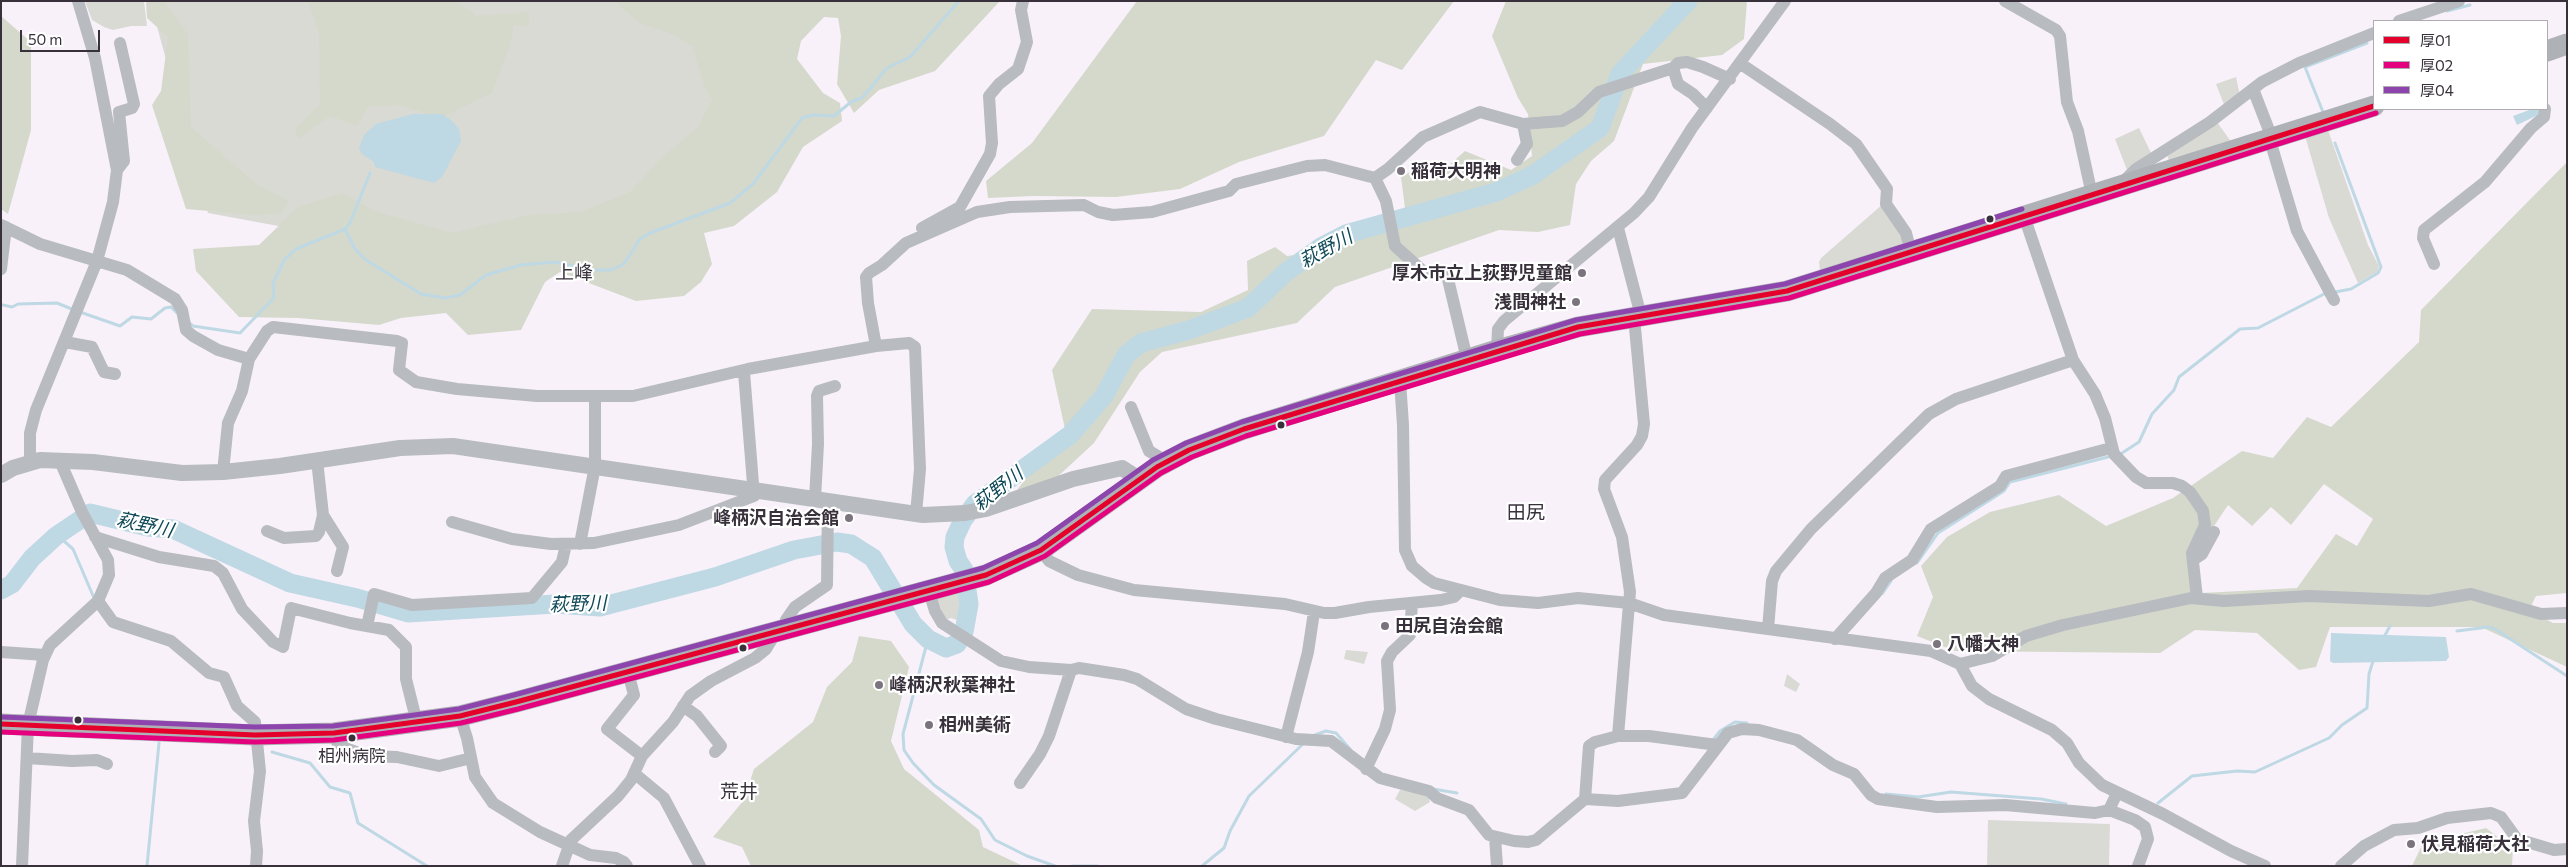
<!DOCTYPE html>
<html>
<head>
<meta charset="utf-8">
<style>
  body { margin:0 }
  #map { position:relative; width:2568px; height:867px; overflow:hidden; background:#f8f1fa; font-family:Commissioner,"Noto Sans JP",sans-serif }
  canvas { display:block }
  .frame { position:absolute; inset:0; border:2px solid #38303b; pointer-events:none }
  .legend { position:absolute; left:2373px; top:20px; width:175px; height:90px; box-sizing:border-box; background:#fff; border:1px solid #afacb1; margin:0; padding:6px 9px; list-style:none; font-size:15px; color:#38303b }
  .legend li { display:flex; align-items:center; gap:10px; height:25px }
  .legend b { width:25px; border:1px solid #afacb1 }
  .scale { position:absolute; left:20px; top:30px; width:80px; height:22px; box-sizing:border-box; border:2px solid #38303b; border-top:0; padding-left:6px; font-size:15px; line-height:18px; white-space:nowrap; color:#38303b; -webkit-text-stroke:4px #fff; paint-order:stroke }
</style>
</head>
<body>
<div id="map">
<canvas width="2568" height="867"></canvas>
<div class="frame"></div>
<ul class="legend">
<li><b style="height:6px;background:#e4002b"></b>厚01</li>
<li><b style="height:6px;background:#e5007d"></b>厚02</li>
<li><b style="height:6px;background:#8e44ad"></b>厚04</li>
</ul>
<div class="scale">50 m</div>
</div>
<script>
const context = document.querySelector('canvas').getContext('2d');
context.lineJoin = 'round';
function paint(path, color) { context.fillStyle = color; context.fill(path, 'evenodd'); }
const shape = rows => new Path2D(rows.map(r => 'M' + r).join(''));
function strokePath(path, color, width, dash) { context.strokeStyle = color; context.lineWidth = width; context.lineCap = dash ? 'butt' : 'round'; context.setLineDash(dash || []); context.stroke(path); }
function label(font, color, halo, rows, align = 'center') {
  context.font = font + ' Commissioner,"Noto Sans JP",sans-serif'; context.lineWidth = 4.5; context.setLineDash([]); context.textBaseline = 'middle'; context.strokeStyle = halo; context.fillStyle = color; for (const [text, x, y, turn = 0] of rows) {
    context.save(); context.translate(x, y); context.rotate((+turn || 0) * Math.PI / 180); context.textAlign = isNaN(turn) ? turn : align; if (halo) context.strokeText(text, 0, 0); context.fillText(text, 0, 0); context.restore();
  }
}
const green = shape([
  [85,1,144,1,147,26,131,26,113,30,104,27,92,20],
  [150,1,783,1,717,183,500,267,208,213],
  [2236,77,2240,96,2225,107,2216,84],
  [2217,122,2232,143,2169,162,2167,154],
  [2139,128,2153,157,2127,170,2115,139],
  [2328,130,2368,245,2379,266,2377,272,2358,283,2329,218,2305,136],
  [1883,204,1904,234,1904,245,1820,271,1819,262,1821,258],
  [959,593,961,619,960,621,951,618,945,620,937,598],
  [1346,650,1368,652,1364,664,1344,659],
  [1787,674,1800,684,1796,692,1784,686],
  [1400,790,1411,791,1428,797,1430,802,1415,811,1395,799],
  [1988,820,2110,824,2109,866,1987,866]
]);
const forest = shape([
  [146,1,164,1,188,35,191,127,257,185,289,201,281,213,255,215,186,209,152,105,161,91,168,37,147,18],
  [308,1,457,1,476,16,529,12,529,26,514,25,510,44,492,93,440,118,400,105,368,107,357,126,330,116,298,139,295,130,320,104,319,33],
  [615,1,1000,1,935,71,879,90,854,113,837,84,841,36,838,18,824,17,801,41,797,59,823,93,840,103,842,121,803,147,777,192,734,226,704,233,712,264,701,282,684,296,636,301,560,272,545,282,521,330,468,335,446,313,401,318,379,325,298,318,239,317,196,271,193,249,259,245,298,207,343,193,374,211,452,233,528,215,581,212,630,192,668,152,698,128,712,99,705,88,693,47,673,34,639,23],
  [1137,1,1454,1,1402,70,1376,60,1324,136,1239,162,1180,189,1116,197,1033,196,988,198,986,181,1032,143],
  [1506,1,1747,1,1744,39,1722,55,1643,64,1614,141,1591,161,1576,184,1570,225,1538,232,1499,230,1335,287,1297,323,1162,352,1140,372,1094,443,1053,481,1017,490,1030,473,1048,460,1065,429,1052,370,1092,309,1201,312,1248,290,1247,261,1275,247,1287,256,1334,250,1405,208,1401,177,1421,166,1439,174,1465,151,1511,170,1532,156,1528,114,1518,98,1492,36],
  [1,16,31,42,31,130,8,214,1,209],
  [2567,162,2567,593,2536,596,2529,610,2553,623,2567,623,2567,667,2481,627,2330,627,2316,667,2299,670,2257,633,2195,630,2160,653,1955,651,1917,636,1933,597,1921,566,1947,537,1990,512,2059,495,2106,526,2173,498,2242,451,2273,458,2307,417,2331,427,2419,342,2421,310],
  [2324,484,2373,519,2357,546,2336,534,2297,588,2202,593,2196,553,2228,505,2252,526,2271,507,2291,525],
  [859,636,891,641,909,667,891,741,904,769,979,830,983,847,1023,866,751,866,742,847,713,837,744,800,754,769,813,722,827,687,852,662],
  [2486,828,2513,849,2512,866,2412,866,2423,843]
]);
const water = shape([
  [2532,109,2542,109,2540,114,2517,125,2513,116],
  [413,114,442,114,451,120,459,129,461,141,442,177,434,183,375,167,374,162,362,154,359,148,364,135,376,124],
  [2331,633,2446,637,2449,657,2446,661,2333,663,2330,661]
]);
const stream = shape([
  [2447,11,2470,5],
  [2323,112,2305,67,2367,43],
  [345,229,355,249,366,260,421,294,445,298,460,295,486,275,521,265,554,262,593,270,611,270,624,264,640,239,650,233,730,203,753,184,802,118,813,115,834,116,851,102,863,97,887,68,910,57,959,1],
  [2335,292,2351,289,2378,273,2381,267,2335,143],
  [3,305,12,307,18,304,57,303,74,310],
  [80,312,120,326,132,317,151,319,165,308,171,307,177,313],
  [188,322,193,326,240,333,271,301,274,297,273,283,285,259,296,249,345,229,350,223,370,173],
  [2122,453,2139,442,2152,414,2174,390,2179,377,2240,329,2258,328,2326,293],
  [57,535,73,549,94,598],
  [1917,563,1938,533,2004,491,2010,482,2108,457],
  [1882,594,1891,581],
  [2457,631,2488,627,2495,629,2567,676],
  [2384,637,2390,626],
  [928,639,903,734,904,750,913,763,934,785,981,819,995,840,1027,856,1055,866],
  [1315,735,1326,731,1336,733,1350,749],
  [1713,740,1720,731,1735,722,1747,723],
  [272,752,310,763,330,787,350,793,358,823,427,866],
  [1433,789,1457,793],
  [1886,794,1918,797,1951,792,2041,799,2066,804],
  [2158,803,2192,776,2237,771,2255,772,2329,738,2342,725,2367,708,2369,674,2374,658],
  [147,866,159,743],
  [1072,866,1098,866],
  [1202,866,1224,848,1230,831,1249,796,1304,743]
]);
const river = shape([
  [1,590,12,584,32,558,56,536,90,513,148,527,173,529,290,583,357,598,408,613,555,604,600,607,715,577,794,550,837,542,851,544,873,558,913,624,928,639,946,648,957,644,964,632,969,604,964,570,958,561,954,547,955,537,963,520,975,504,1070,435,1104,396,1126,355,1141,343,1189,330,1248,308,1286,272,1321,247,1346,234,1496,192,1533,175,1600,128,1620,74,1688,1]
]);
const minor = shape([
  [2005,1,2056,30,2060,36,2067,102,2078,131,2092,195],
  [2399,21,2459,1],
  [1741,64,1830,124,1856,144,1887,189,1886,204,1906,233,1911,253],
  [1673,68,1678,84,1693,94,1707,108],
  [2253,89,2272,138,2272,147,2297,231,2334,300],
  [1517,160,1527,144,1523,124,1562,121,1578,112,1599,92,1673,68,1678,63,1687,62,1703,67,1730,79],
  [117,170,124,161,119,112,132,108,134,104,120,43],
  [1375,178,1386,201,1395,246,1424,272,1447,275,1467,359],
  [2123,182,2136,169,2210,122,2262,82,2299,63,2374,33],
  [1,225,40,244,127,270,175,299,182,310,186,330,193,336,218,350,249,359],
  [922,228,960,207,990,154,992,143,989,96,999,84,1018,69,1027,42,1021,10,1023,1],
  [1618,228,1641,316],
  [2434,264,2423,238,2424,230,2485,182,2531,128,2544,117,2545,109],
  [1,269,6,227],
  [65,342,92,347,104,372,115,374],
  [876,346,868,303,866,277,869,273,882,265,906,243,977,212,1010,207,1084,205,1098,212,1113,215,1152,212,1229,191,1236,184,1307,166,1325,165,1375,178,1388,169,1423,137,1480,112,1523,124],
  [1497,350,1498,329,1504,321,1634,213,1649,197,1692,128,1785,1],
  [2073,360,2095,394,2105,418,2114,454,2136,477,2146,483,2173,483,2182,486,2190,492,2203,511,2205,525,2192,553,2197,598],
  [1400,381,1403,425,1405,550,1412,566,1426,578,1434,583,1500,600,1538,603,1578,598,1629,603,1664,615,1931,651,1960,664,1972,686,1989,699,2052,730,2067,743,2079,763,2102,785,2163,814,2231,851,2265,866],
  [1131,407,1149,451,1159,457,1163,464],
  [30,463,30,433,36,410,97,261,113,202,117,170,95,58,78,1],
  [223,472,228,423,242,391,249,359,267,331,273,327,397,341,402,343,399,370,416,382,457,389,537,396,633,396,748,369,876,346,909,343,915,347,920,469,916,514],
  [815,499,818,444,817,396,819,391,835,386],
  [323,515,343,547,337,571],
  [452,522,512,539,551,544,594,543,679,525,754,496,744,372],
  [267,531,284,538,316,536,319,532,323,515,317,460],
  [95,537,159,557,214,566,223,573,242,609,273,642,283,647,291,608,350,623,389,630,406,647,406,679,417,723],
  [580,544,595,466,595,397],
  [1041,550,1049,561,1078,575,1134,590,1285,604,1324,613,1335,613,1369,607,1441,600,1454,597,1461,590],
  [2193,560,2202,554,2214,532],
  [929,591,935,611,942,623,1001,661,1029,667,1071,670,1079,668,1124,675,1137,679,1186,709,1216,719,1296,739,1331,741,1380,778,1429,791,1437,798,1469,810,1489,835,1514,841,1528,842,1536,840,1585,799,1618,801,1682,793,1728,733,1742,729,1759,730,1797,740,1833,765,1854,774,1871,795,1878,799,1937,807,2005,805,2095,813,2109,810,2117,793],
  [98,601,113,622,171,641,209,673,224,677,237,706,255,722,260,771,254,821,257,851,256,866],
  [367,626,374,594,412,605,532,598,562,562,566,544],
  [1768,629,1772,581,1776,571,1811,529,1929,414,1956,399,2073,360,2024,216],
  [784,631,786,620,795,607,827,585,828,501],
  [1835,639,1876,593,1885,578,1912,560,1931,529,2000,486,2006,476,2111,448],
  [1,652,45,655],
  [1960,664,1992,656,2026,636,2063,625,2191,598,2224,601,2309,596,2429,601,2471,594,2541,614,2567,613],
  [628,672,634,695,607,729,642,756],
  [683,706,697,716,721,746,715,752],
  [460,716,467,738,475,777,493,803,540,832,590,855,616,858,624,862,627,866],
  [334,733,338,745,367,756,397,757,439,766,471,758],
  [1618,736,1630,592,1622,537,1604,489,1605,480,1637,445,1642,436,1644,424,1634,317],
  [1286,737,1308,652,1314,612],
  [27,758,72,761,97,760,107,764],
  [1366,769,1385,729,1390,710,1387,661,1392,652,1410,635,1412,603],
  [634,773,664,798,700,866],
  [1020,783,1040,754,1049,736,1071,670],
  [1585,799,1589,746,1595,742,1618,736,1649,736,1717,745],
  [2109,810,2135,820,2145,827,2148,839,2138,866],
  [1495,837,1497,866],
  [22,866,28,725,43,660,50,645,98,601,109,575,108,560,82,512,60,461],
  [562,866,571,840,618,796,631,780,642,756,673,722,690,696,711,681,755,658,766,649,775,634],
  [2341,866,2364,846,2394,830,2418,828,2447,818,2491,813,2501,817,2517,839,2554,850,2567,849]
]);
const tertiary = shape([
  [1,475,13,468,40,460,93,462,182,473,223,472,280,466,400,448,453,446,923,515,965,513,986,509,1073,479,1122,468,1139,479]
]);
const trunk = shape([
  [2547,51,2567,44],
  [1,724,255,735,334,733,460,716,516,702,986,575,1041,550,1157,467,1189,450,1244,429,1497,350,1578,327,1787,291,2374,106]
]);
const bus1 = shape([
  [1,724,255,735,334,733,460,716,516,702,986,575,1041,550,1157,467,1189,450,1244,429,1578,327,1787,291,2374,106]
]);
const bus2 = shape([
  [1,732,255,742,334,740,461,723,518,709,989,582,1045,556,1161,473,1192,457,1246,436,1580,334,1789,298,2376,113]
]);
const bus3 = shape([
  [1,717,255,727,333,726,459,709,514,695,983,568,1037,543,1153,460,1186,443,1242,422,1576,320,1785,284,2022,209]
]);
const markers = [
  [1401,171,5,"#7b747e"],
  [1990,219,4.5,"#38303b"],
  [1582,273,5,"#7b747e"],
  [1576,302,5,"#7b747e"],
  [1281,425,4.5,"#38303b"],
  [849,518,5,"#7b747e"],
  [1385,626,5,"#7b747e"],
  [1937,644,5,"#7b747e"],
  [743,648,4.5,"#38303b"],
  [879,685,5,"#7b747e"],
  [78,720,4.5,"#38303b"],
  [929,725,5,"#7b747e"],
  [352,738,4.5,"#38303b"],
  [2411,844,5,"#7b747e"]
];
const busNames = [
  ["相州病院",352,756]
];
const poiNames = [
  ["稲荷大明神",1411,171],
  ["厚木市立上荻野児童館",1572,273,"right"],
  ["浅間神社",1566,302,"right"],
  ["峰柄沢自治会館",839,518,"right"],
  ["田尻自治会館",1395,626],
  ["八幡大神",1947,644],
  ["峰柄沢秋葉神社",889,685],
  ["相州美術",939,725],
  ["伏見稲荷大社",2421,844]
];
const waterNames = [
  ["萩野川",1326,249,-29],
  ["萩野川",998,489,-38],
  ["萩野川",145,525,12],
  ["萩野川",578,604,-2]
];
const neighbourhoodNames = [
  ["上峰",574,273],
  ["田尻",1526,513],
  ["荒井",739,792]
];
paint(green, '#d9dad3');
paint(forest, '#d5d9cb');
paint(water, '#bed8e4');
strokePath(stream, '#bed8e4', 3);
strokePath(river, '#bed8e4', 19);
strokePath(minor, '#b8bbbf', 12);
strokePath(tertiary, '#b8bbbf', 16);
strokePath(trunk, '#aeb2b6', 21);
strokePath(bus1, '#e4002b', 5);
strokePath(bus2, '#e5007d', 5);
strokePath(bus3, '#8e44ad', 5);
for (const [x, y, r, color] of markers) { const dot = new Path2D(); dot.arc(x, y, r, 0, 2 * Math.PI); context.fillStyle = color; context.fill(dot); strokePath(dot, '#fff', 2); }
label('17px', '#38303b', '#fff', busNames);
label('bold 18px', '#38303b', '#fff', poiNames, 'left');
label('italic 19px', '#0f4857', '#fff', waterNames);
label('19px', '#38303b', '#fff', neighbourhoodNames);
</script>
</body>
</html>
